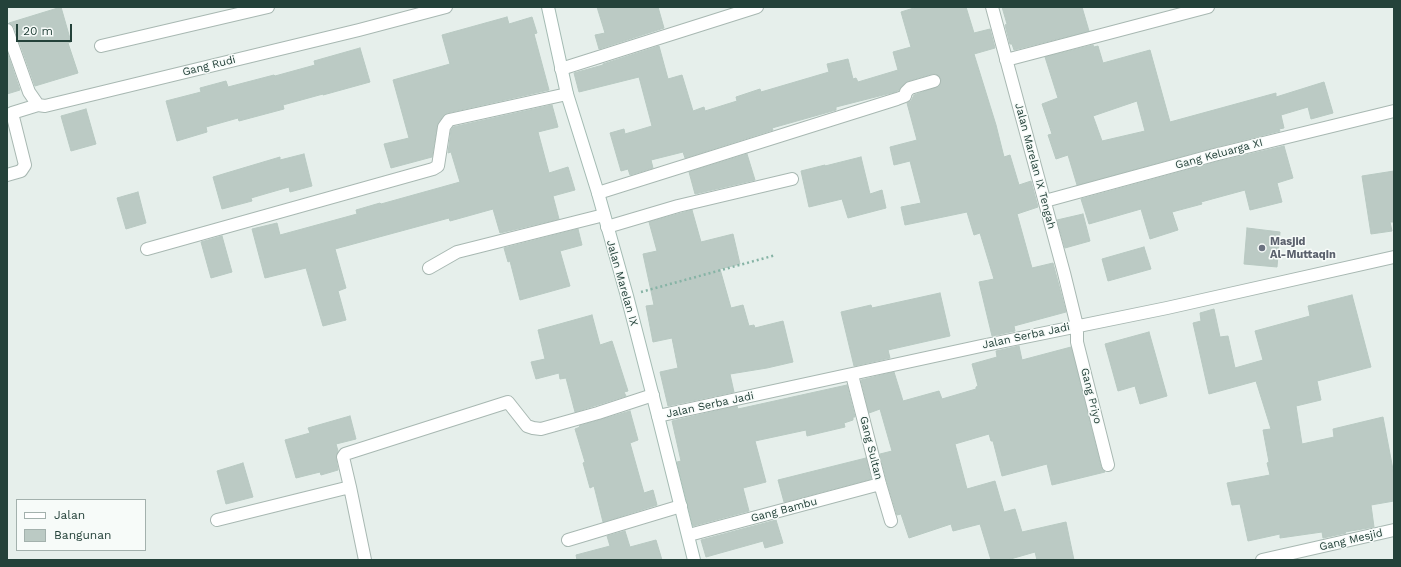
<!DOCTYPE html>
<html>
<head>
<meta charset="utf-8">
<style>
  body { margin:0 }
  #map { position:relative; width:1401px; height:567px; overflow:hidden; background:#e6efeb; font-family:"Work Sans",sans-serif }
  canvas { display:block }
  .frame { position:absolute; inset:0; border:8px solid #24423a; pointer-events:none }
  .legend { position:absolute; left:16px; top:499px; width:130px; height:52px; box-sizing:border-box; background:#f7fbf9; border:1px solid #a3b1ad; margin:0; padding:5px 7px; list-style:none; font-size:12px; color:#24423a }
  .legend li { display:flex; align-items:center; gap:8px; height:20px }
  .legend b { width:20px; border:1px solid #a3b1ad }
  .scale { position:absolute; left:16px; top:24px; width:56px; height:18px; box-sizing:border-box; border:2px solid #24423a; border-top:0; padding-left:5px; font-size:12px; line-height:14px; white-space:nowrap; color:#24423a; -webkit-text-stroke:3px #f7fbf9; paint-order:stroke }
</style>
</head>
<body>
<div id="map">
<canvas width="1401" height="567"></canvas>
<div class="frame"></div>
<ul class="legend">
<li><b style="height:5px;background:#fff"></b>Jalan</li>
<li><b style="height:11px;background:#bbcac4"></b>Bangunan</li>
</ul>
<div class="scale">20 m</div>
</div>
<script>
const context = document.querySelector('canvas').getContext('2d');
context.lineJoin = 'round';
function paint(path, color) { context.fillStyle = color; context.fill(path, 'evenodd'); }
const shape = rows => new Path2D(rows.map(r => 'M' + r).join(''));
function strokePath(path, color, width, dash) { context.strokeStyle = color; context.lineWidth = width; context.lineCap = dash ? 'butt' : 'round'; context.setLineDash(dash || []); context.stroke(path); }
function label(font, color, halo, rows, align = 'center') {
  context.font = font + ' "Work Sans",sans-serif'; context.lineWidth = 3; context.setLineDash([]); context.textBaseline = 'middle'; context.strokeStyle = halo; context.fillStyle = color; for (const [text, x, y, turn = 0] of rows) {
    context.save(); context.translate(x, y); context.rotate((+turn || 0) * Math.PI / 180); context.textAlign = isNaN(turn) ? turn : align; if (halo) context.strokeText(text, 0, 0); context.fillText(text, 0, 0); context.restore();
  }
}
const building = shape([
  [61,7,71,42,68,43,78,73,35,86,14,27,9,23,61,7],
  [597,7,658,7,664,28,599,49,595,35,605,33,597,7],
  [917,7,966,7,974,33,990,29,995,48,974,54,996,125,1004,157,1010,155,1019,185,1031,181,1038,207,1017,214,1032,268,1053,263,1066,312,1014,326,1015,331,992,336,979,282,994,279,980,233,974,235,967,212,905,225,901,207,921,203,910,161,894,165,890,147,917,140,907,103,911,101,914,95,939,86,941,79,936,74,932,74,908,81,901,87,899,90,895,92,836,107,836,110,772,128,773,130,685,158,683,152,651,160,653,168,630,175,628,169,621,171,610,133,624,129,625,134,652,126,639,77,579,92,574,73,603,65,603,64,659,46,668,79,682,75,693,111,704,107,705,111,737,101,736,97,760,89,761,92,829,72,827,64,848,59,853,79,856,78,858,82,898,70,893,52,911,47,901,12,917,7],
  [1002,7,1082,7,1089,31,1014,50,1012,44,1010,44,1005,25,1007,24,1002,7],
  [507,17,509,24,532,17,537,33,534,34,549,90,447,113,443,116,437,126,432,157,391,168,384,144,409,138,393,80,450,64,442,35,507,17],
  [1093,45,1094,47,1098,46,1103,63,1150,50,1170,122,1276,93,1276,97,1324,82,1333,113,1311,119,1308,107,1281,115,1284,128,1279,129,1280,131,1212,148,1077,185,1068,155,1056,159,1048,135,1052,134,1042,104,1058,98,1045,57,1093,45],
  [1137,101,1145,131,1102,141,1093,116,1137,101],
  [360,48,370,82,323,95,323,94,283,105,284,109,239,121,238,118,206,127,207,132,177,141,166,101,201,92,200,88,226,81,228,87,274,75,275,76,315,65,314,61,360,48],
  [7,52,20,90,7,94,7,52],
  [552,105,558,127,538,132,549,173,568,167,575,190,553,196,559,219,500,233,493,209,450,221,449,218,335,249,346,288,338,291,346,320,323,326,306,268,265,278,252,229,277,223,280,235,357,214,356,210,380,203,381,204,460,182,451,152,448,153,451,130,453,127,552,105],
  [86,109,96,144,71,151,61,116,86,109],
  [1284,146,1293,178,1277,183,1282,202,1250,210,1245,190,1201,202,1202,204,1172,212,1178,230,1150,239,1141,209,1089,224,1081,199,1216,162,1284,146],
  [304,154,312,186,290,192,289,187,251,198,252,201,222,209,213,177,280,157,280,160,304,154],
  [747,154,755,180,695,194,689,172,747,154],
  [861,157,870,194,882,190,886,208,848,218,842,199,809,207,801,171,825,165,825,166,861,157],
  [1394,171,1394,222,1390,222,1392,231,1371,234,1362,176,1394,171],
  [138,192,146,223,126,229,117,198,138,192],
  [692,210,701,242,733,234,740,264,720,269,731,308,743,305,749,326,754,325,755,328,783,321,793,362,767,368,730,374,734,392,668,406,660,372,678,368,672,338,653,342,646,306,654,305,643,254,657,251,649,222,692,210],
  [1083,214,1090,241,1065,248,1057,220,1083,214],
  [1247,228,1280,232,1277,267,1244,264,1247,228],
  [578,229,582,245,560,251,570,286,520,300,510,261,508,262,504,248,578,229],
  [222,236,232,272,211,278,201,242,222,236],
  [1144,247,1151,269,1108,281,1102,259,1144,247],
  [940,293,950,336,888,350,890,358,854,366,841,312,871,305,872,308,940,293],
  [1352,295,1371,367,1317,381,1321,400,1296,406,1302,444,1334,437,1333,429,1383,417,1394,475,1394,501,1371,505,1374,527,1345,532,1346,533,1323,538,1322,532,1280,538,1280,534,1248,541,1240,504,1232,505,1227,483,1270,475,1267,463,1269,462,1263,430,1271,429,1256,381,1209,394,1193,323,1201,321,1200,313,1214,309,1220,337,1228,336,1235,368,1263,360,1255,331,1310,316,1308,306,1352,295],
  [592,315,600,345,612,341,628,391,624,392,626,396,575,412,566,378,560,379,559,373,536,379,531,362,545,359,538,330,592,315],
  [1149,332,1167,396,1140,404,1135,386,1118,391,1105,344,1149,332],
  [1019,346,1022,360,1071,347,1101,467,1105,472,1052,485,1047,464,1002,476,993,441,991,441,989,434,955,444,967,489,995,481,1004,512,1015,509,1022,532,1066,522,1074,560,1037,560,1035,552,1007,560,991,560,980,524,953,531,951,524,909,538,901,514,897,515,887,482,880,454,892,451,880,409,869,413,861,380,894,372,903,401,939,391,942,399,976,389,976,387,978,386,972,364,997,357,996,351,1019,346],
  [847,385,855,417,853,417,853,420,844,423,845,427,807,436,806,430,755,441,766,482,743,488,749,511,693,526,677,462,681,461,672,421,737,406,738,409,847,385],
  [630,411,638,440,630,443,644,493,653,490,657,505,603,522,594,486,590,488,583,463,585,462,575,429,580,427,579,426,630,411],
  [350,416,356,439,336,444,338,451,336,458,338,470,321,475,320,472,296,478,285,440,310,433,308,428,350,416],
  [866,458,871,479,784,502,778,480,866,458],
  [243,463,253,497,226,504,217,471,243,463],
  [776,520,783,543,765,548,763,541,706,557,701,540,776,520],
  [625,531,630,547,656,540,662,560,577,560,576,555,610,546,607,536,625,531]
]);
const path = shape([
  [641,292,776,255]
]);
const minor = shape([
  [992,7,1064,273,1077,326,1077,342,1108,465],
  [7,30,29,92,38,105,45,106,359,30,446,7],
  [101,46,268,7],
  [1006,60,1208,7],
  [561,69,757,7],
  [7,175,21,171,25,165,12,113,38,105],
  [598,193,897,99,905,96,906,92,910,88,934,81],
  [1045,201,1214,155,1394,111],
  [607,227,678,206,792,179],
  [147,249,433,169,438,166,444,127,449,120,567,94],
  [429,268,457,252,604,215],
  [852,375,880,484,891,521],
  [658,416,981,346,1167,308,1394,257],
  [350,487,343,457,345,454,508,402,527,426,533,428,541,429,598,413,653,395],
  [217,520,350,487,365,560],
  [689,535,880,484],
  [568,540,681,506],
  [1262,560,1394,530]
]);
const secondary = shape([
  [548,7,567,94,598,193,627,296,658,416,694,560]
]);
const markers = [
  [1262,248,4,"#6b7280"]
];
const streetNames = [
  ["Gang Rudi",209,66,-14],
  ["Gang Keluarga XI",1219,154,-15],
  ["Jalan Marelan IX Tengah",1035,166,75],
  ["Jalan Marelan IX",622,283,74],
  ["Jalan Serba Jadi",1026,336,-12],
  ["Gang Priyo",1091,396,76],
  ["Jalan Serba Jadi",710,405,-12],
  ["Gang Sultan",871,448,76],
  ["Gang Bambu",784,510,-15],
  ["Gang Mesjid",1351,540,-13]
];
const worshipNames = [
  ["Masjid",1270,242],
  ["Al-Muttaqin",1270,255]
];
paint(building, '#bbcac4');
strokePath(building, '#b8c9c2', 1);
strokePath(minor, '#a8b8b2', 14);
strokePath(secondary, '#a4bbb3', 14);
strokePath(path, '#86b3a5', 2.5, [2, 3]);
strokePath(minor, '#fff', 12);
strokePath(secondary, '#fff', 12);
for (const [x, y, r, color] of markers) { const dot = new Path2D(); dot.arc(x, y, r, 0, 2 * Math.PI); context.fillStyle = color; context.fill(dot); strokePath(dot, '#f7fbf9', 1.5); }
label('11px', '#24423a', '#f7fbf9', streetNames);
label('bold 11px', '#5b616d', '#f7fbf9', worshipNames, 'left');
</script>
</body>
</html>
